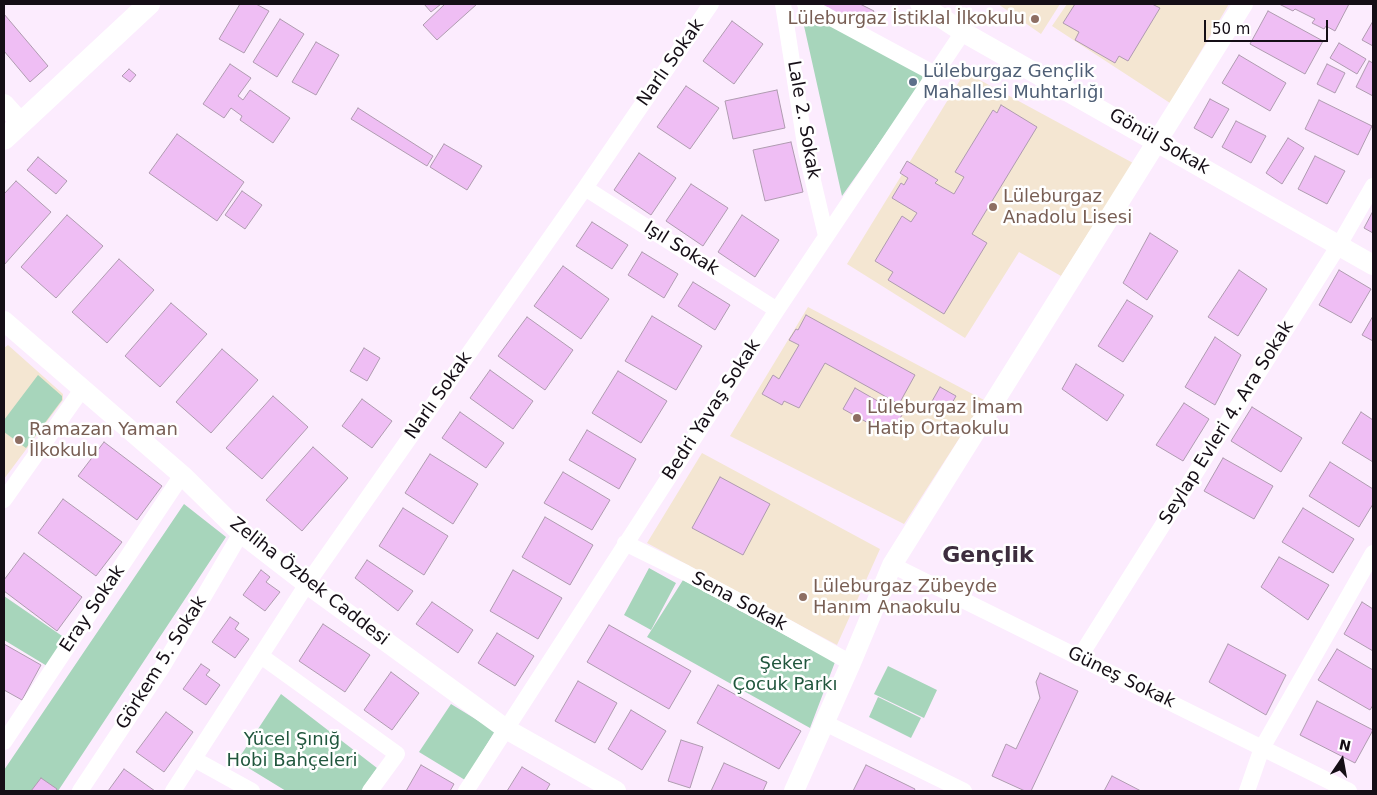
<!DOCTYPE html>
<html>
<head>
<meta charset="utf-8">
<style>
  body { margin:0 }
  #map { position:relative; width:1377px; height:795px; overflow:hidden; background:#fcecfe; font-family:"DejaVu Sans",sans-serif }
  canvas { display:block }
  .frame { position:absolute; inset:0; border:5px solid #150e16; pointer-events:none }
  .north { position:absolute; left:1317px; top:735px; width:50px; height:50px; -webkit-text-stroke:4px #fff; paint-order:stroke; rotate:12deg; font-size:14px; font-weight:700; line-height:20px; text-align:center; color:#150e16 }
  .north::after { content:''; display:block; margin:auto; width:18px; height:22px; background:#150e16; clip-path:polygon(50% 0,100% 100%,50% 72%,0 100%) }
  .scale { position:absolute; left:1204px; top:20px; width:124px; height:22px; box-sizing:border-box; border:2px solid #150e16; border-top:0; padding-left:6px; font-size:15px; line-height:18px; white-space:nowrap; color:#150e16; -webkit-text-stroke:4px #fff; paint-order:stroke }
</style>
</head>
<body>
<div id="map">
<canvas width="1377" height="795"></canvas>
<div class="frame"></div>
<div class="north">N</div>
<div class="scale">50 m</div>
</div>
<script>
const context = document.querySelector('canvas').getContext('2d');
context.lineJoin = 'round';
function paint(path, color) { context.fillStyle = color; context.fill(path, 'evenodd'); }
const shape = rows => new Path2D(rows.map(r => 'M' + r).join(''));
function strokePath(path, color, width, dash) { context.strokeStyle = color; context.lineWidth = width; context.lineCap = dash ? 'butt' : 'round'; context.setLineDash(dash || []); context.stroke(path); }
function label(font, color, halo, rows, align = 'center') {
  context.font = font + ' "DejaVu Sans",sans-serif'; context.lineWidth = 5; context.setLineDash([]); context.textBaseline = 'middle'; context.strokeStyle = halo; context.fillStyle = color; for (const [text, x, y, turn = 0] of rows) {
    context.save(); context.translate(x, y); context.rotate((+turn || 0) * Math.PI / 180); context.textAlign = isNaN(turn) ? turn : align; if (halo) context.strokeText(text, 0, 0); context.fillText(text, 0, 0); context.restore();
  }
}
const education = shape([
  [998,4,1060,4,1041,34],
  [1067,4,1229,4,1170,103,1052,26],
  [965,72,1133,163,1061,276,1019,252,965,338,847,264],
  [808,307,984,400,904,524,730,436],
  [8,345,63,394,63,400,4,479,4,348],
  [702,453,880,549,837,645,647,543]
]);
const green = shape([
  [800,8,928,74,842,196],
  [38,375,62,396,62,400,26,448,4,432,4,420],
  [184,504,226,537,58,791,4,790,4,770],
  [649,568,676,583,651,630,624,615],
  [683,580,835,662,810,728,647,637],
  [4,596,65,638,47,666,4,640],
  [888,666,937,690,924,718,874,694],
  [281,694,377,768,361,791,286,791,237,761],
  [878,697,921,718,911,738,869,717],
  [451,704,495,731,465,780,419,752]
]);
const building = shape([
  [240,4,256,4,269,11,244,53,219,39,240,4],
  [424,4,441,4,431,12,424,4],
  [445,4,477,4,437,40,423,25,445,4],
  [811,4,860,4,874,11,862,32,811,4],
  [1075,4,1152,4,1160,8,1128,61,1119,56,1115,63,1075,40,1079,32,1063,23,1075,4],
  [1279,4,1349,4,1335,31,1326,26,1324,29,1312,23,1315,19,1295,9,1293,11,1279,4],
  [1268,11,1323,41,1305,74,1250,44,1268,11],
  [4,14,48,66,30,82,4,51,4,14],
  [280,19,304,34,277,77,253,62,280,19],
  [732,21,763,44,734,84,703,61,732,21],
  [1373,21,1373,46,1362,40,1373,21],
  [316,42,339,55,316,95,292,82,316,42],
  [1339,43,1366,59,1357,74,1330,58,1339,43],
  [1239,55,1286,83,1270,111,1222,83,1239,55],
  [1369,61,1373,63,1373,96,1356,87,1369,61],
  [230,64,251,78,238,96,243,100,250,90,290,118,273,143,240,120,242,116,231,108,224,118,203,104,230,64],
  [1327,64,1345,73,1335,93,1317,84,1327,64],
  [129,69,136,75,130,82,122,76,129,69],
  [686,86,719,108,690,149,657,127,686,86],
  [777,90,785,128,733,139,725,101,777,90],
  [1210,99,1229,109,1212,138,1194,128,1210,99],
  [1319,100,1372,126,1358,155,1305,129,1319,100],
  [1001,105,1037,127,972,234,987,243,944,314,888,280,893,272,875,261,902,216,911,222,917,213,892,198,901,183,904,185,908,178,900,173,907,161,938,180,935,183,954,194,964,177,955,172,993,110,997,113,1001,105],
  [358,108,433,156,427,166,351,119,358,108],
  [1236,121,1266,136,1251,163,1222,147,1236,121],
  [177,134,244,182,217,221,149,173,177,134],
  [1288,138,1304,148,1282,184,1266,173,1288,138],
  [791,142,803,192,765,201,753,150,791,142],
  [444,144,482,166,467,190,430,167,444,144],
  [639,153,676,178,651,215,614,190,639,153],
  [1315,156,1345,171,1327,204,1298,189,1315,156],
  [38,157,67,181,56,194,27,170,38,157],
  [16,181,51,212,4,265,4,194,16,181],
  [691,184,728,208,703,246,666,221,691,184],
  [242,191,262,205,245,229,225,215,242,191],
  [1373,211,1373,233,1364,228,1373,211],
  [67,215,103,246,56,298,21,267,67,215],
  [742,215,779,240,755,277,718,252,742,215],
  [592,222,628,245,612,269,576,246,592,222],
  [1150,233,1178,251,1147,300,1123,283,1150,233],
  [642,252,678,274,664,298,628,275,642,252],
  [119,259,154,290,107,343,72,312,119,259],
  [563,266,609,299,581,339,534,306,563,266],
  [1239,270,1267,289,1238,336,1208,317,1239,270],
  [1339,270,1371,289,1351,323,1319,305,1339,270],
  [693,282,730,305,715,330,678,306,693,282],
  [1127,300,1153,316,1123,362,1098,346,1127,300],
  [171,303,207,334,160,387,125,356,171,303],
  [806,315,915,375,899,404,825,363,799,408,784,401,782,405,762,394,773,375,779,379,799,345,789,340,796,329,798,330,806,315],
  [652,316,702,346,676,390,625,361,652,316],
  [1373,316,1373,341,1362,335,1373,316],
  [527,317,573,350,545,390,498,356,527,317],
  [1215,337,1241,355,1215,405,1185,387,1215,337],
  [364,348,380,358,367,381,350,371,364,348],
  [222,349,258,380,211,433,176,402,222,349],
  [1076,364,1124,395,1107,421,1062,389,1076,364],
  [490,370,533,401,513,429,470,398,490,370],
  [618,371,667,401,641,443,592,413,618,371],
  [940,387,956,396,947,412,931,403,940,387],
  [855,388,902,415,890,435,843,409,855,388],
  [273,396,308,427,262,479,226,448,273,396],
  [362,399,392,421,372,448,342,426,362,399],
  [1184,403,1209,419,1183,461,1156,445,1184,403],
  [1252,407,1302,438,1281,472,1231,441,1252,407],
  [460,412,504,443,486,468,442,438,460,412],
  [1361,412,1373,420,1373,462,1342,443,1361,412],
  [587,430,636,459,619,489,569,460,587,430],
  [104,442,162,486,137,520,78,476,104,442],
  [313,447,348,478,302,531,266,500,313,447],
  [430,454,478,484,453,524,405,493,430,454],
  [1223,458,1273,486,1254,519,1204,491,1223,458],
  [1330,462,1373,489,1373,504,1359,527,1309,496,1330,462],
  [563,472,610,500,592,530,544,503,563,472],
  [720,477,770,504,743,555,692,528,720,477],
  [63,499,122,542,96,576,38,533,63,499],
  [403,508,448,536,424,575,379,546,403,508],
  [1303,508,1354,539,1333,573,1282,542,1303,508],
  [545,517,593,545,570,585,522,557,545,517],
  [24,553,82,597,57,631,4,591,4,580,24,553],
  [1279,557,1329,585,1308,620,1261,587,1279,557],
  [367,560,413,591,398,611,355,578,367,560],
  [261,570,270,577,266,582,280,592,265,611,243,595,261,570],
  [513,570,562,598,538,639,490,611,513,570],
  [432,602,473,630,458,653,416,624,432,602],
  [1362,602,1373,609,1373,651,1344,634,1362,602],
  [230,617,239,623,235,629,249,639,235,658,212,642,230,617],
  [323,624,370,655,345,692,299,661,323,624],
  [609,625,691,671,669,709,587,662,609,625],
  [497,633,534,656,515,686,478,663,497,633],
  [4,644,41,665,22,700,4,690,4,644],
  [1228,644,1286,675,1266,715,1209,682,1228,644],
  [1337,649,1373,670,1373,705,1370,710,1318,680,1337,649],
  [201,664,210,670,206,675,220,685,206,705,183,689,201,664],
  [391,672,419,693,392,730,364,710,391,672],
  [1040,673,1078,691,1031,791,1025,791,992,776,1006,744,1016,749,1040,698,1036,682,1040,673],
  [578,681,617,703,595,743,555,721,578,681],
  [718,685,801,731,779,769,697,723,718,685],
  [1317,701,1373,730,1355,763,1300,735,1317,701],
  [631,710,666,731,642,770,608,749,631,710],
  [166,712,193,732,164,772,136,752,166,712],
  [681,740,703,747,690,788,668,781,681,740],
  [724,763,767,782,763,791,711,791,724,763],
  [421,765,454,784,450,791,406,791,421,765],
  [866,765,915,789,914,791,853,791,866,765],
  [522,767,550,784,546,791,507,791,522,767],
  [124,769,155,791,108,791,124,769],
  [1112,776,1141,791,1104,791,1112,776],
  [41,778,57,789,56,791,31,791,41,778]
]);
const minor = shape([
  [783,4,806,151,826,236],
  [805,4,935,74],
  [585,188,777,310],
  [4,500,83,388],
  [625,543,686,573,767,616,851,663],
  [892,565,1349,791],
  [261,656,397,754,370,791],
  [1079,658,1339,245,1373,186],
  [825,723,964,791],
  [4,742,182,475],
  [194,759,252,791],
  [80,791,163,666,241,533],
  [173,791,307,584,585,188,711,4],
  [466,791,777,310,963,32],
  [1247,791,1262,748,1373,553]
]);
const tertiary = shape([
  [920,4,963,32,1373,265],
  [4,104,21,123],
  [4,321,182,475,241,533,307,584,506,729,616,791],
  [794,791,851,663,892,565,1243,4]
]);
const secondary = shape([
  [4,139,149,4]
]);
const markers = [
  [1035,19,5,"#8d6e63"],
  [913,82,5,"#5c6f8a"],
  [993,207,5,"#8d6e63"],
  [857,418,5,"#8d6e63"],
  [19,440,5,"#8d6e63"],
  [803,597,5,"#8d6e63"]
];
const educationNames = [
  ["Lüleburgaz İstiklal İlkokulu",1025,19,"right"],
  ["Lüleburgaz",1003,197],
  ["Anadolu Lisesi",1003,218],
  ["Lüleburgaz İmam",867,408],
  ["Hatip Ortaokulu",867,429],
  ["Ramazan Yaman",29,430],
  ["İlkokulu",29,451],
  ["Lüleburgaz Zübeyde",813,587],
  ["Hanım Anaokulu",813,608]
];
const streetNames = [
  ["Narlı Sokak",671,63,-55],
  ["Lale 2. Sokak",803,120,80],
  ["Gönül Sokak",1159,142,30],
  ["Işıl Sokak",681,249,32],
  ["Narlı Sokak",439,396,-55],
  ["Bedri Yavaş Sokak",712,410,-57],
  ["Seylap Evleri 4. Ara Sokak",1227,423,-58],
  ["Zeliha Özbek Caddesi",309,582,38],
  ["Sena Sokak",739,602,28],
  ["Eray Sokak",93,609,-56],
  ["Görkem 5. Sokak",162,663,-58],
  ["Güneş Sokak",1121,678,26]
];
const serviceNames = [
  ["Lüleburgaz Gençlik",923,72],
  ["Mahallesi Muhtarlığı",923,93]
];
const parkNames = [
  ["Şeker",785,664],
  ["Çocuk Parkı",785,685],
  ["Yücel Şınığ",292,740],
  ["Hobi Bahçeleri",292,761]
];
const districtNames = [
  ["Gençlik",988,556]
];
paint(education, '#f4e6d2');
paint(green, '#a7d5bb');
paint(building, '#efbef4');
strokePath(building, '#af9bb0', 1);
strokePath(minor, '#fff', 16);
strokePath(tertiary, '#fff', 20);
strokePath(secondary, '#fff', 22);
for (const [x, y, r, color] of markers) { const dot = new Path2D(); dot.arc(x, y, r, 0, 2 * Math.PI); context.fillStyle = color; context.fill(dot); strokePath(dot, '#fff', 2); }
label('18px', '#785e54', '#fff', educationNames, 'left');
label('18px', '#150e16', '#fff', streetNames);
label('18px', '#4e5e75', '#fff', serviceNames, 'left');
label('18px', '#20563d', '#fff', parkNames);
label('bold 22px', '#3d2d3e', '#fff', districtNames);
</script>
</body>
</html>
